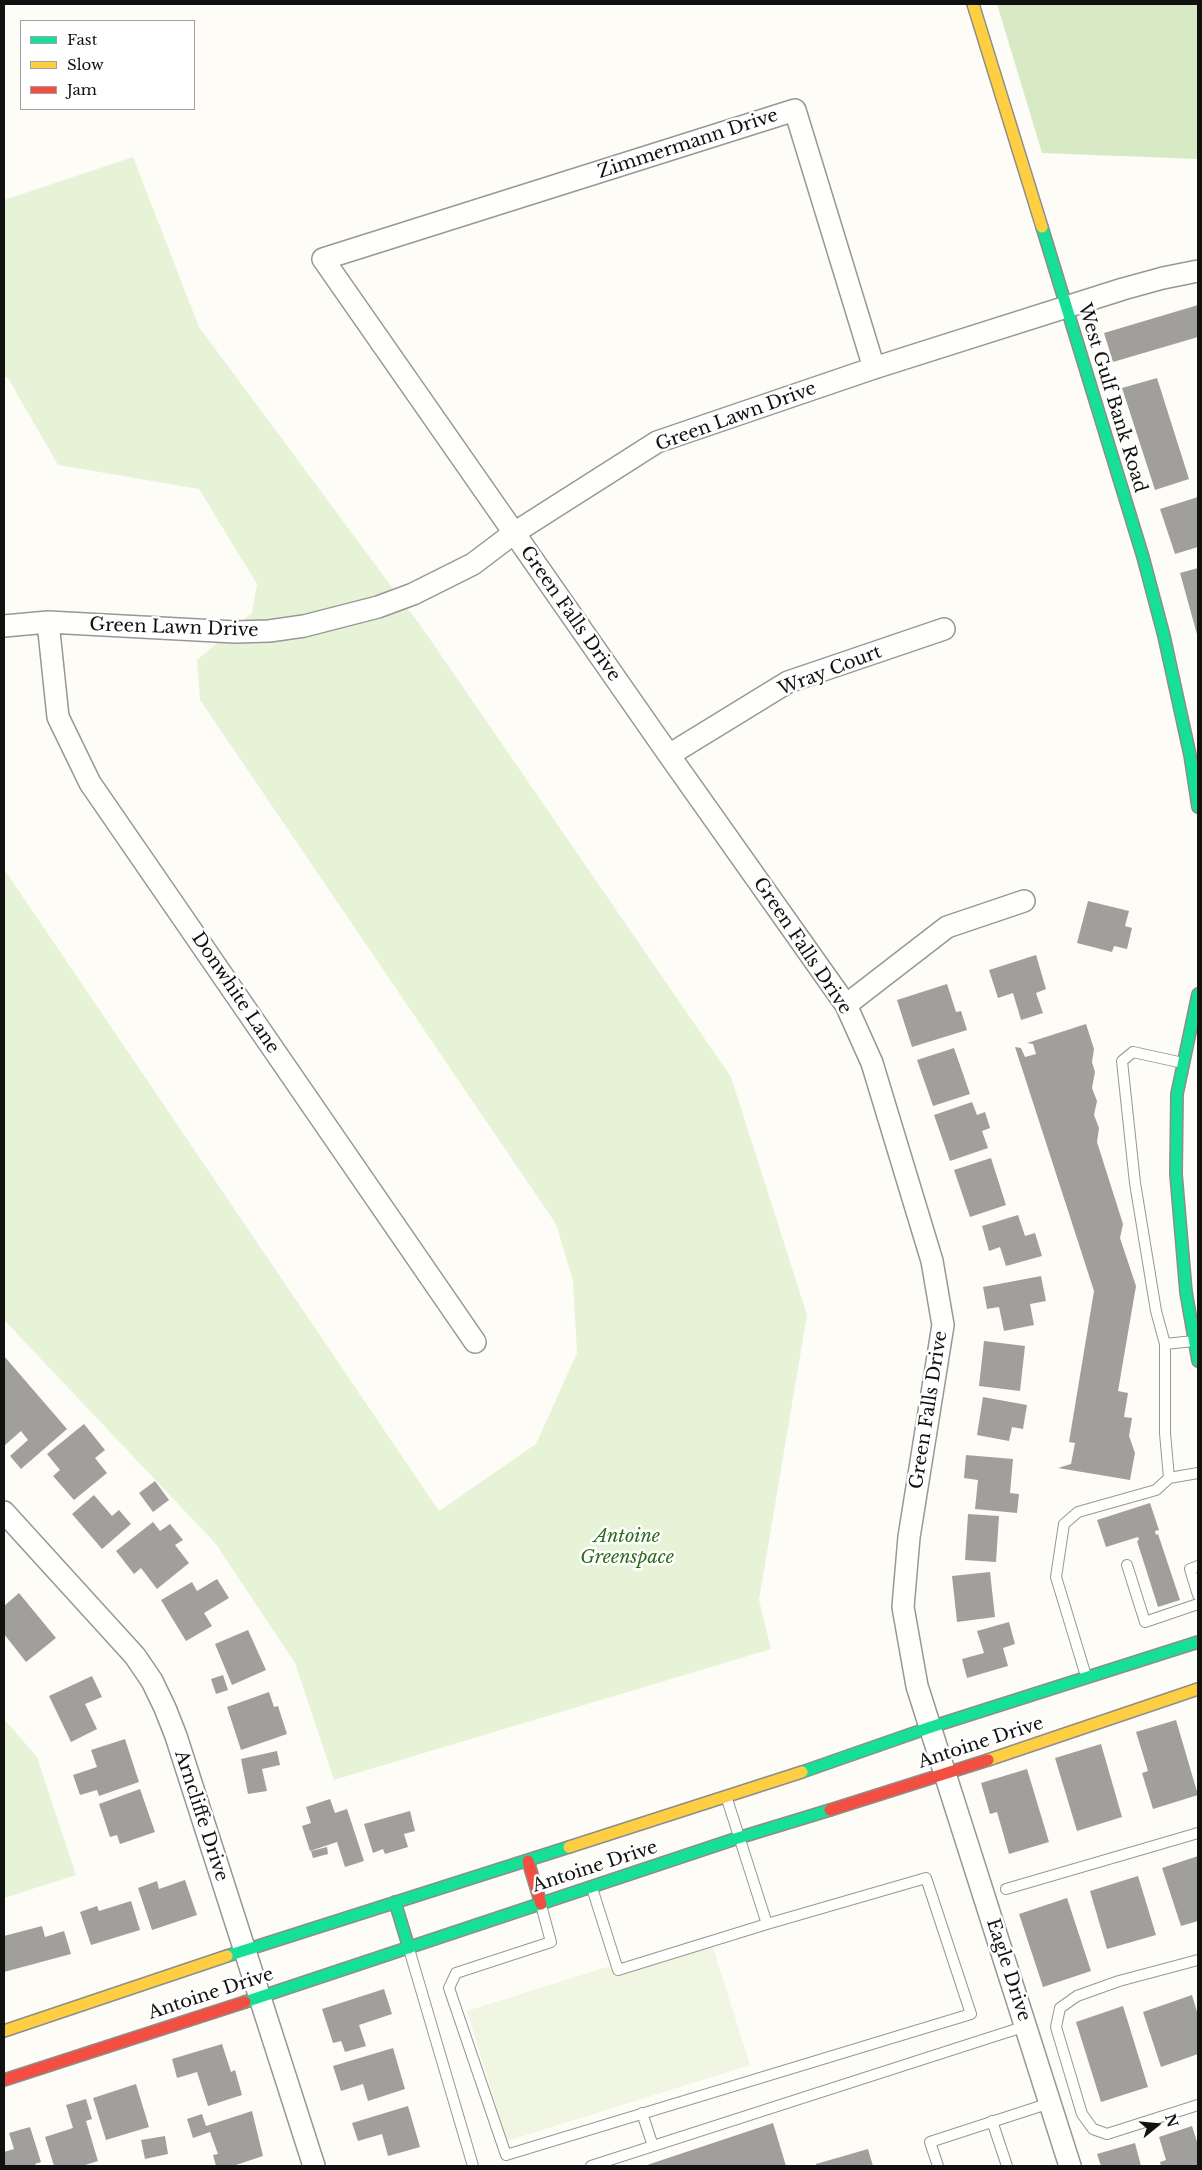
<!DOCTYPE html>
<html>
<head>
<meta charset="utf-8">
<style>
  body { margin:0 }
  #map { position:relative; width:1202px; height:2170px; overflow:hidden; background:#fdfcf7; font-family:"Libre Baskerville",serif }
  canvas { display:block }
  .frame { position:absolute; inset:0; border:5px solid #111; pointer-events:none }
  .legend { position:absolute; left:20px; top:20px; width:175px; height:90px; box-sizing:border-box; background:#fff; border:1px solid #a0a0a0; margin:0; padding:6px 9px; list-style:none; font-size:15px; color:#111 }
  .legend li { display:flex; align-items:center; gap:10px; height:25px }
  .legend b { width:25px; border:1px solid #a0a0a0 }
  .north { position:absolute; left:1132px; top:2100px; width:50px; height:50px; -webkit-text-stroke:4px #fff; paint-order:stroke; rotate:73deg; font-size:14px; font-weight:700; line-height:20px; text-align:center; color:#111 }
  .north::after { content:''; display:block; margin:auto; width:18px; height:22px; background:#111; clip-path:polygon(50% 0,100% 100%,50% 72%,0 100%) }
</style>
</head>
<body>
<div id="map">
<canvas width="1202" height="2170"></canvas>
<div class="frame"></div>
<ul class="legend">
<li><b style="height:6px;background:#16e098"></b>Fast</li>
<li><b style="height:6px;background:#ffcf43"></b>Slow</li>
<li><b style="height:6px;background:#f24e42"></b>Jam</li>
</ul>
<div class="north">N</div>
</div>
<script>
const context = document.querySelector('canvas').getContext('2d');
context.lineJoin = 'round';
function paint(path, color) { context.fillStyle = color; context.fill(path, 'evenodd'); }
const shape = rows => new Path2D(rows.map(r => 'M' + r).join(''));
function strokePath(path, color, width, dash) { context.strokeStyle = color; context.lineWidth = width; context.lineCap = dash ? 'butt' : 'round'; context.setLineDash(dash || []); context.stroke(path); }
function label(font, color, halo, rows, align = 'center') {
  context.font = font + ' "Libre Baskerville",serif'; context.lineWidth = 5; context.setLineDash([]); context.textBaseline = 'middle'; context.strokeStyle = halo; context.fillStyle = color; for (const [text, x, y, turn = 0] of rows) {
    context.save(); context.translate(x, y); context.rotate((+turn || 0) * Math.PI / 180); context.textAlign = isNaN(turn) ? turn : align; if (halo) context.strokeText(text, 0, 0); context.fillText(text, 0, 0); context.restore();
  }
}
const green = shape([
  [133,157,199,327,423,629,731,1077,807,1315,759,1600,771,1649,334,1780,295,1663,216,1544,4,1320,4,869,439,1511,536,1444,577,1353,573,1281,556,1224,200,700,197,660,252,613,257,584,199,489,58,465,8,378,4,377,4,200],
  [4,1719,37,1757,76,1875,4,1898]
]);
const forest = shape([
  [997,4,1198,4,1198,159,1042,153]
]);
const pitch = shape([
  [709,1935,750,2065,507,2141,467,2011]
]);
const building = shape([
  [1198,305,1198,337,1113,362,1104,333],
  [1157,378,1189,479,1155,490,1122,388],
  [1198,497,1198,547,1175,554,1160,509],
  [1198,568,1198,638,1180,573],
  [1088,901,1129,911,1125,926,1132,928,1127,949,1114,946,1112,952,1077,943],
  [1036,955,1046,989,1036,993,1043,1013,1021,1020,1013,993,998,998,989,970],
  [947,984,956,1012,961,1011,967,1030,912,1047,897,1000],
  [1086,1024,1094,1049,1092,1062,1095,1072,1092,1088,1097,1101,1094,1115,1099,1128,1097,1142,1123,1224,1120,1238,1136,1286,1118,1391,1128,1393,1124,1417,1132,1418,1129,1436,1135,1453,1130,1480,1058,1468,1071,1464,1075,1443,1069,1442,1094,1291,1015,1047,1021,1048,1025,1057,1036,1054,1033,1044,1027,1043],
  [954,1048,970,1094,933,1106,917,1060],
  [972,1102,977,1115,985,1112,990,1128,982,1131,988,1148,950,1161,934,1115],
  [991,1158,1006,1205,970,1217,954,1170],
  [1018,1215,1025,1236,1035,1233,1042,1256,1006,1266,1000,1247,989,1251,982,1226],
  [1041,1276,1046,1301,1030,1304,1034,1325,1004,1331,999,1307,987,1309,983,1287],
  [984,1341,1025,1346,1020,1391,979,1386],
  [4,1356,67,1429,21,1469,10,1456,28,1440,21,1431,4,1446],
  [983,1397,1027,1405,1023,1429,1012,1427,1009,1441,977,1435],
  [84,1424,105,1450,95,1458,107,1473,74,1500,53,1476,60,1470,47,1454],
  [966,1455,1013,1459,1010,1493,1019,1494,1017,1513,975,1509,978,1480,964,1478],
  [155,1481,169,1500,153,1512,139,1493],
  [94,1495,112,1516,119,1510,131,1524,102,1549,72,1514],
  [1150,1503,1159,1530,1155,1531,1156,1535,1158,1534,1180,1600,1158,1607,1137,1541,1139,1540,1138,1537,1106,1547,1097,1520],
  [968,1514,999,1516,996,1562,965,1560],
  [153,1522,160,1531,170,1524,183,1540,175,1545,189,1563,157,1589,141,1568,134,1574,116,1551],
  [990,1572,995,1617,957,1622,952,1576],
  [217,1579,229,1598,204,1613,212,1626,186,1641,161,1600,192,1582,197,1591],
  [19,1593,56,1638,26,1662,4,1634,4,1606],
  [1009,1622,1015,1644,1003,1648,1008,1666,967,1678,962,1659,984,1653,977,1631],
  [248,1630,266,1670,232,1685,215,1644],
  [223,1675,228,1690,216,1694,211,1679],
  [92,1676,102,1697,85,1704,97,1729,71,1742,49,1696],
  [269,1692,274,1707,278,1706,287,1734,241,1750,227,1707],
  [1176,1720,1198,1795,1153,1809,1142,1773,1148,1771,1136,1732],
  [125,1739,139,1782,99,1796,97,1790,80,1795,73,1775,97,1767,91,1750],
  [1101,1744,1122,1817,1077,1831,1055,1758],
  [277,1751,280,1765,262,1769,267,1791,248,1794,241,1759],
  [1027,1769,1049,1842,1009,1854,997,1812,990,1814,981,1783],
  [140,1789,155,1832,120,1844,117,1835,110,1837,99,1804],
  [330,1799,335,1813,347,1809,364,1861,345,1867,337,1842,310,1851,302,1826,311,1823,306,1807],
  [410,1811,415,1831,404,1834,408,1847,385,1854,383,1849,373,1853,364,1824],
  [327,1847,328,1854,313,1858,311,1851],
  [1198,1856,1198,1921,1181,1926,1162,1868],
  [1138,1876,1156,1935,1107,1949,1090,1891],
  [185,1880,197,1915,152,1930,138,1888,157,1881,159,1889],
  [1067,1898,1091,1971,1043,1987,1019,1914],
  [131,1901,140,1930,91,1945,80,1912,97,1906,99,1911],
  [42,1926,45,1937,64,1931,71,1954,4,1972,4,1936],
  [384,1989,392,2014,359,2025,366,2046,345,2052,341,2041,333,2043,322,2009],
  [1192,1995,1198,2015,1198,2054,1161,2067,1143,2012],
  [1123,2006,1148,2087,1101,2102,1076,2022],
  [222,2044,231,2072,235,2070,242,2095,208,2106,197,2072,177,2078,172,2059],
  [393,2048,405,2089,368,2101,363,2084,341,2091,333,2066],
  [136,2084,149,2127,106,2140,93,2098],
  [86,2099,92,2119,86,2121,98,2161,82,2166,54,2166,45,2137,73,2128,66,2105],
  [408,2106,420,2147,388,2156,382,2134,358,2141,352,2123],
  [252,2111,263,2156,233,2166,216,2166,213,2155,218,2154,210,2132,193,2138,187,2119,202,2114,206,2126],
  [773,2123,786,2166,644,2166],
  [1192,2126,1198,2145,1198,2166,1161,2166,1160,2162,1166,2160,1159,2137],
  [30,2127,41,2162,35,2164,36,2166,4,2166,4,2152,14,2149,9,2133],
  [165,2136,168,2154,145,2159,141,2140],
  [1135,2143,1141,2166,1101,2166,1097,2154],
  [868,2149,873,2166,816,2166,816,2164]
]);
const lane = shape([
  [1183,1063,1133,1052,1122,1061,1135,1183,1156,1311,1165,1344,1194,1341],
  [1169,1478,1198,1473],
  [1127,1565,1145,1622,1198,1604],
  [1198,1566,1190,1569,1198,1595],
  [1086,1676,1056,1577,1064,1524,1078,1512,1156,1490,1169,1478,1165,1433,1165,1344],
  [592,1888,618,1970,767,1924,727,1799],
  [1006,1889,1198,1833],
  [541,1905,551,1942,456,1973,449,1988,506,2155,971,2014,926,1878,767,1924],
  [409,1949,473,2166],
  [1198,1960,1119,1981,1077,1996,1060,2008,1056,2027,1082,2114,1093,2129,1107,2134,1198,2105],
  [642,2113,653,2146],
  [992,2121,1007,2166],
  [591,2166,1026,2026],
  [938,2166,930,2142,1050,2103]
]);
const street = shape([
  [874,368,795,110,323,259,669,755,846,1005,872,1063,932,1261,943,1325,909,1537,903,1607,917,1686,1070,2166],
  [48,622,58,717,90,783,475,1342],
  [4,626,48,622,235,632,269,631,304,626,378,607,413,594,473,564,514,533,657,442,874,368,1123,289,1163,278,1198,271],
  [669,755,788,682,944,629],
  [846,1005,947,927,1024,901],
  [4,1512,135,1656,152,1681,165,1708,176,1736,314,2166]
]);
const fast = shape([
  [1042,227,1143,557,1164,636,1190,755,1198,807],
  [1198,994,1177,1094,1176,1174,1186,1292,1198,1361],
  [802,1772,931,1727,1198,1642],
  [395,1902,409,1948],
  [227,1956,569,1847],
  [245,2002,738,1838,830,1810]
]);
const slow = shape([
  [973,4,1042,227],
  [988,1760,1198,1689],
  [569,1847,802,1772],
  [4,2031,227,1956]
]);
const jam = shape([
  [830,1810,988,1760],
  [528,1861,541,1904],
  [4,2080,245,2002]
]);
const streetNames = [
  ["Zimmermann Drive",688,144,-18],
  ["West Gulf Bank Road",1112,398,73],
  ["Green Lawn Drive",736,417,-20],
  ["Green Falls Drive",570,614,55],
  ["Green Lawn Drive",174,628,2],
  ["Wray Court",830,671,-21],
  ["Green Falls Drive",802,946,56],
  ["Donwhite Lane",235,993,56],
  ["Green Falls Drive",929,1410,-81],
  ["Antoine Drive",981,1743,-18],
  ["Arncliffe Drive",201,1816,72],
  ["Antoine Drive",595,1867,-18],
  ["Eagle Drive",1008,1970,72],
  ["Antoine Drive",211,1994,-18]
];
const parkNames = [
  ["Antoine",627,1537],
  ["Greenspace",627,1558]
];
paint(green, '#e7f3d7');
paint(forest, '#d8eac5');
paint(pitch, '#f0f6e1');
paint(building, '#a19f9c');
strokePath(lane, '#979795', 12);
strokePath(street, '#979795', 24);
strokePath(fast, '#8e8d8b', 14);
strokePath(slow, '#8e8d8b', 14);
strokePath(jam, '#8e8d8b', 14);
strokePath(lane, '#fffffe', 10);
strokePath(street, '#fffffe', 21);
strokePath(fast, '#16e098', 11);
strokePath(slow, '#ffcf43', 11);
strokePath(jam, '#f24e42', 11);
label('18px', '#111', '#fff', streetNames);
label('italic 18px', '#2f6b1f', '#fff', parkNames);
</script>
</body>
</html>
